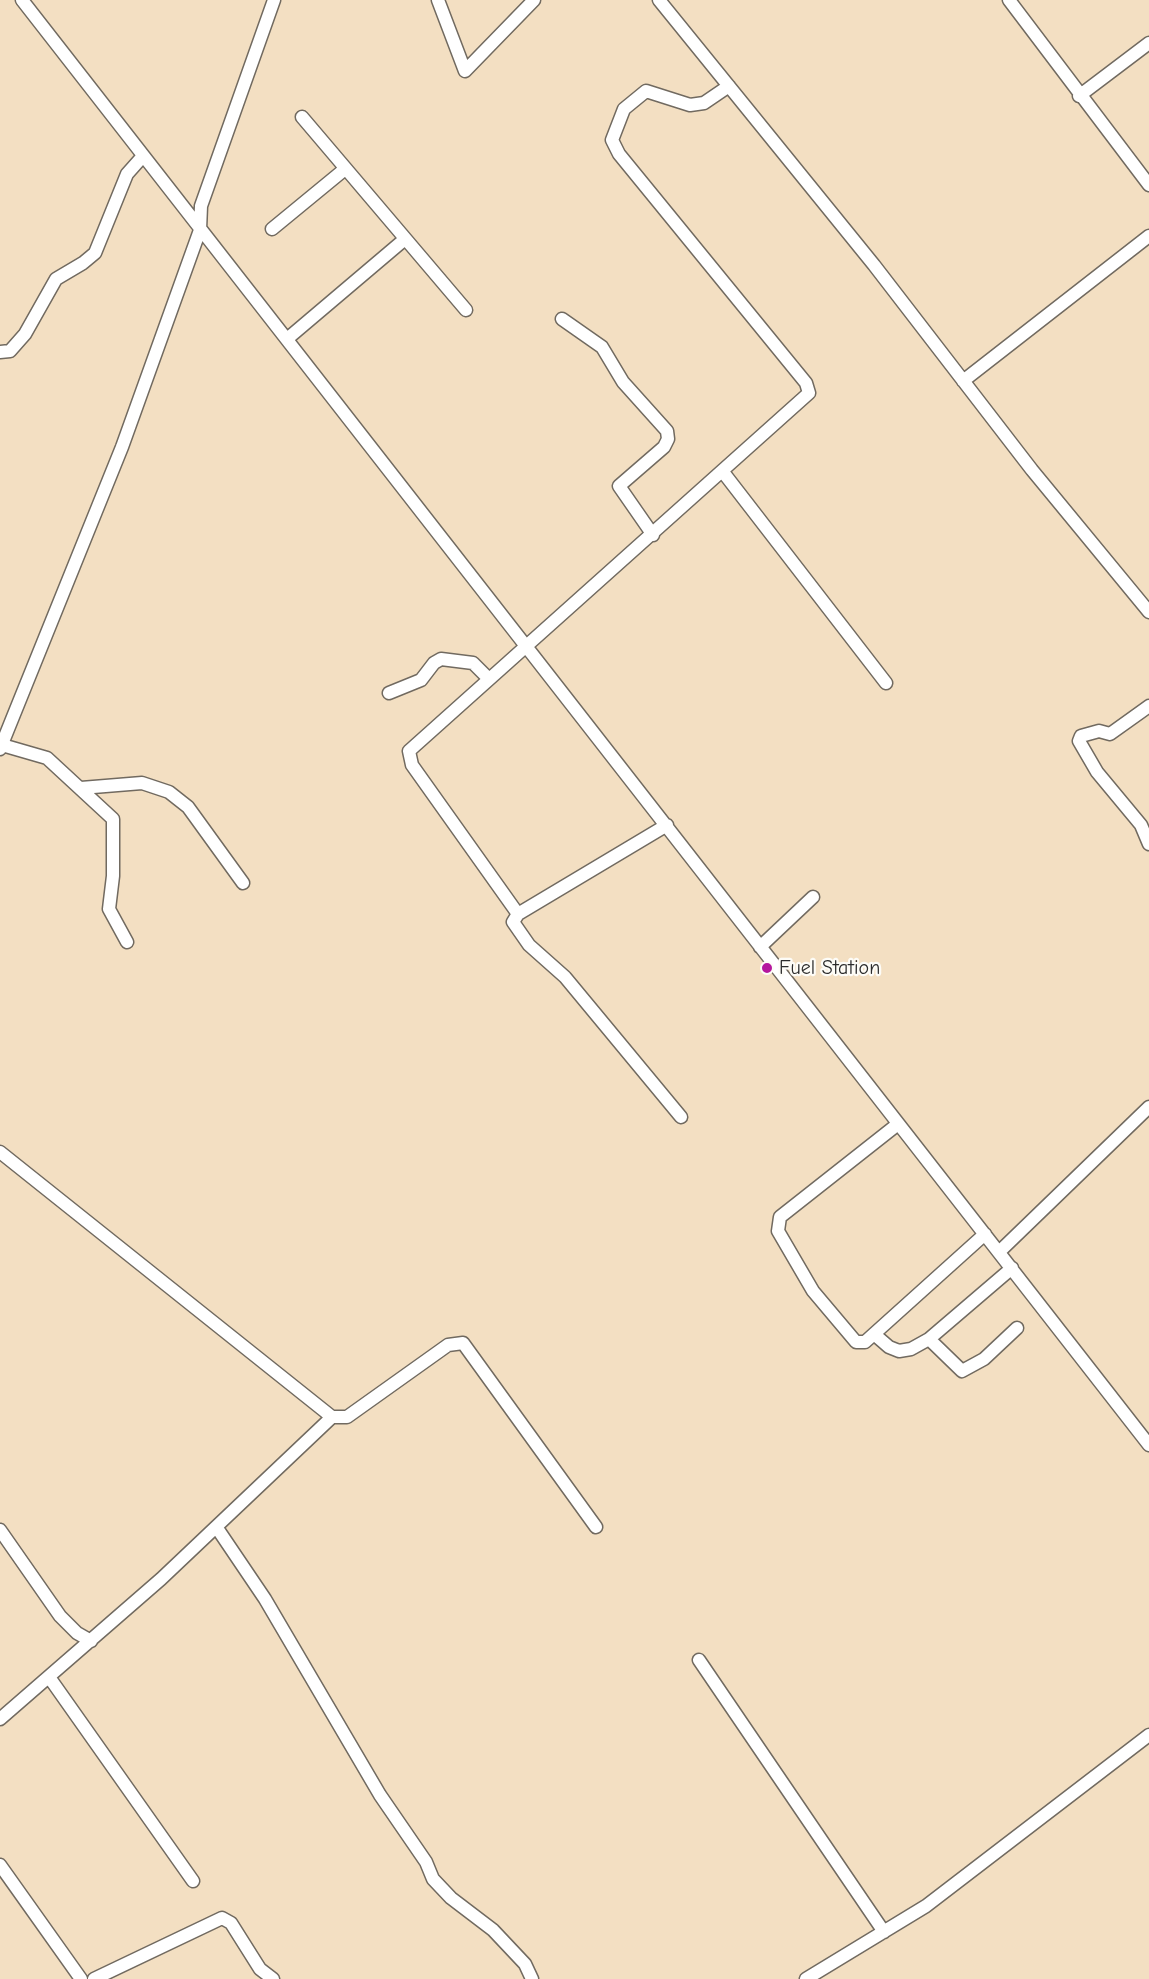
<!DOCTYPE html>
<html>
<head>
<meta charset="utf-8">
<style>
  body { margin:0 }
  canvas { display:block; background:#f3dfc2 }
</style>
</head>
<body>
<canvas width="1149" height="1979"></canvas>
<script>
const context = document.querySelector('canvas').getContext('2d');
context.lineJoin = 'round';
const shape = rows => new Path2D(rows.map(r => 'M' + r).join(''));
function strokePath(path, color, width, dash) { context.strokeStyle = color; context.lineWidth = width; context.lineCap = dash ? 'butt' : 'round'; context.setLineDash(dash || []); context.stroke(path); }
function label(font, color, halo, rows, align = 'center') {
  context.font = font + ' "Comic Neue",sans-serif'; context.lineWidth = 4.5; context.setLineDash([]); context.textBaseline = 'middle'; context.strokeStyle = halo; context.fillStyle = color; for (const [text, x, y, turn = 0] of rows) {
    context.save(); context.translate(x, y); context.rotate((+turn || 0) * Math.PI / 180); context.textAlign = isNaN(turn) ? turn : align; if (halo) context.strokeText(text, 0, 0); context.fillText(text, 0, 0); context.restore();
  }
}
const minor = shape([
  [22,0,1149,1445],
  [438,0,465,71,534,0],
  [659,0,874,265,1032,470,1149,612],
  [1009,0,1149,185],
  [1079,96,1149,43],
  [302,117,466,310],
  [272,229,345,169],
  [562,319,602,347,623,382,667,431,668,439,664,447,619,486,653,535],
  [287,339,405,239],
  [0,352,10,351,25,334,56,279,83,263,95,253,127,174,143,156],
  [963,381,1149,236],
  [723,472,886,683],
  [389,693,421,680,434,663,441,659,473,663,489,679],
  [1149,706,1110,734,1099,731,1081,736,1079,741,1097,772,1141,825,1149,844],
  [2,745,47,758,113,819,113,876,109,909,127,942],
  [0,749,122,447,200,230,201,206,274,0],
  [81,788,142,783,169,792,188,807,243,883],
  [667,825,518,914,513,922,529,945,565,977,681,1117],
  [518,914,412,765,409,751,809,393,806,383,619,154,612,140,624,109,646,91,690,105,704,103,729,86],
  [760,947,813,897],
  [898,1124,780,1217,778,1231,813,1291,856,1342,865,1342,985,1234],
  [0,1152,332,1417,347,1417,448,1345,463,1343,596,1527],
  [999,1252,1149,1107],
  [874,1334,889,1347,899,1351,911,1349,929,1339,1012,1268],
  [929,1339,962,1371,984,1359,1017,1328],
  [217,1528,265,1599,380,1795,426,1862,433,1879,451,1898,493,1930,525,1964,532,1979],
  [0,1530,60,1616,77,1633,91,1641],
  [699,1660,884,1932],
  [49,1677,193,1881],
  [0,1719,161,1579,332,1417],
  [0,1865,81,1979],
  [94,1979,222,1918,231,1923,260,1969,273,1979],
  [806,1979,926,1906,1149,1735]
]);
const markers = [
  [767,968,6,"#b5179e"]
];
const poiNames = [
  ["Fuel Station",779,968]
];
strokePath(minor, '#716a60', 15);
strokePath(minor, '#fff', 12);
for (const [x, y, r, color] of markers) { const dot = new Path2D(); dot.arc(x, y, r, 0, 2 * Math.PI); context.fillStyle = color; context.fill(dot); strokePath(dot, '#fdfcf7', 2); }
label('20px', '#2b2b2b', '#fdfcf7', poiNames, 'left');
</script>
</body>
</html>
